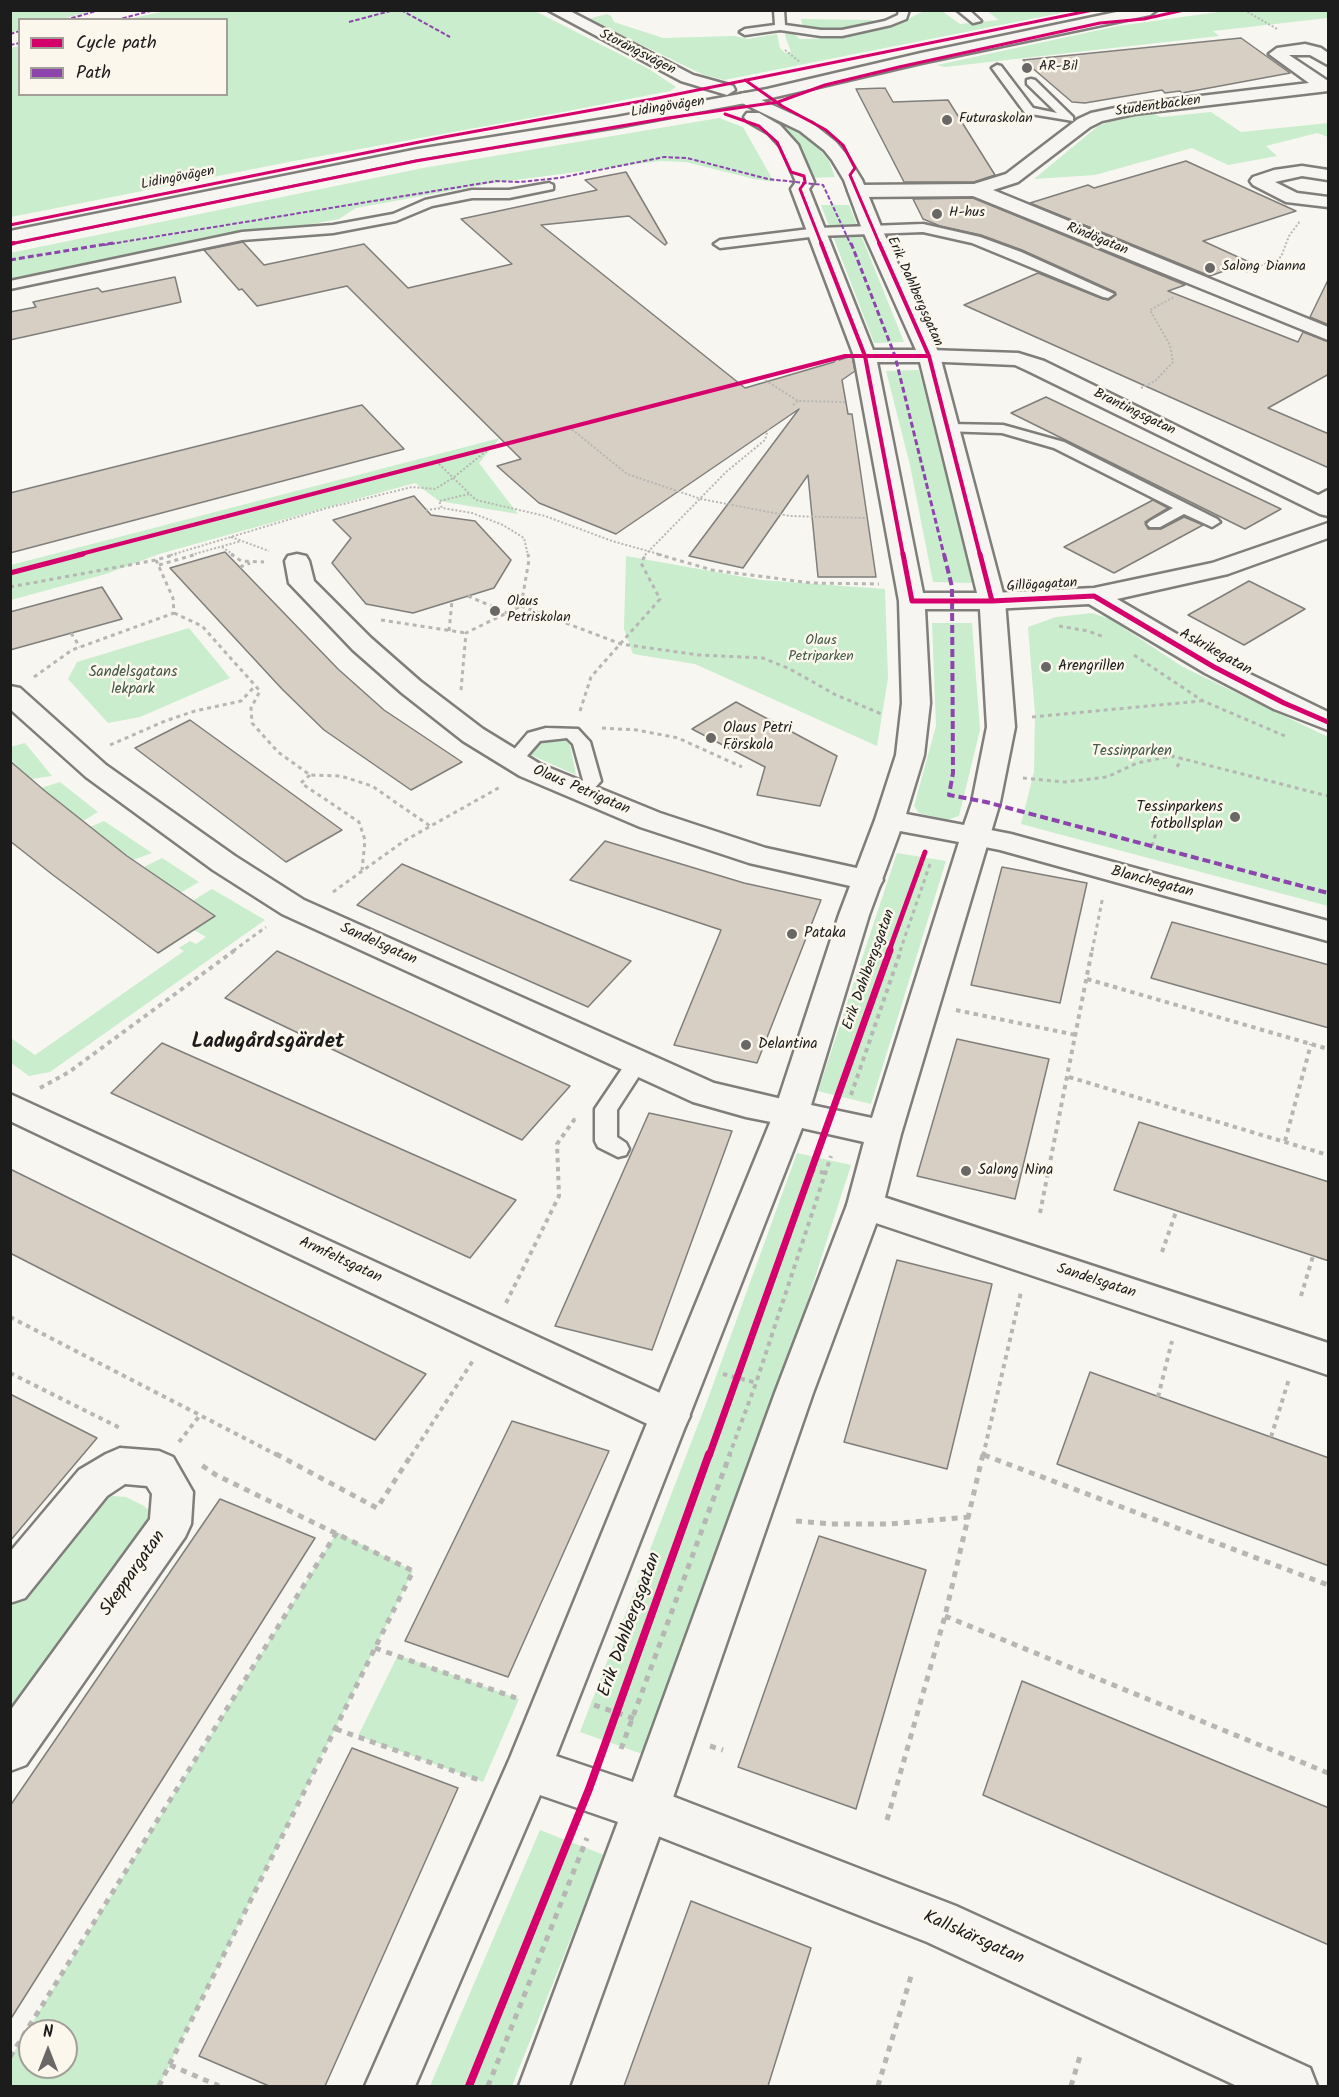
<!DOCTYPE html>
<html>
<head>
<meta charset="utf-8">
<style>
  body { margin:0 }
  #map { position:relative; width:1339px; height:2097px; overflow:hidden; background:#f8f6f0; font-family:Kalam,sans-serif }
  canvas { display:block }
  .frame { position:absolute; inset:0; border:12px solid #1c1c1c; pointer-events:none }
  .legend { position:absolute; left:18px; top:18px; width:210px; height:78px; box-sizing:border-box; background:#fbf7ec; border:2px solid #a29f99; margin:0; padding:8px 10px; list-style:none; font-size:18px; color:#1c1c1c }
  .legend li { display:flex; align-items:center; gap:12px; height:30px }
  .legend b { width:30px; border:2px solid #a29f99 }
  .north { position:absolute; left:18px; top:2019px; width:60px; height:60px; box-sizing:border-box; background:#fbf7ec; border:2px solid #a29f99; border-radius:50%; rotate:0deg; font-size:16px; font-weight:700; line-height:24px; text-align:center; color:#1c1c1c }
  .north::after { content:''; display:block; margin:auto; width:21px; height:27px; background:#696866; clip-path:polygon(50% 0,100% 100%,50% 72%,0 100%) }
</style>
</head>
<body>
<div id="map">
<canvas width="1339" height="2097"></canvas>
<div class="frame"></div>
<ul class="legend">
<li><b style="height:8px;background:#d6006c"></b>Cycle path</li>
<li><b style="height:8px;background:#8e44ad"></b>Path</li>
</ul>
<div class="north">N</div>
</div>
<script>
const context = document.querySelector('canvas').getContext('2d');
context.lineJoin = 'round';
function paint(path, color) { context.fillStyle = color; context.fill(path, 'evenodd'); }
const shape = rows => new Path2D(rows.map(r => 'M' + r).join(''));
function strokePath(path, color, width, dash) { context.strokeStyle = color; context.lineWidth = width; context.lineCap = dash ? 'butt' : 'round'; context.setLineDash(dash || []); context.stroke(path); }
function label(font, color, halo, rows, align = 'center') {
  context.font = font + ' Kalam,sans-serif'; context.lineWidth = 5; context.setLineDash([]); context.textBaseline = 'middle'; context.strokeStyle = halo; context.fillStyle = color; for (const [text, x, y, turn = 0] of rows) {
    context.save(); context.translate(x, y); context.rotate((+turn || 0) * Math.PI / 180); context.textAlign = isNaN(turn) ? turn : align; if (halo) context.strokeText(text, 0, 0); context.fillText(text, 0, 0); context.restore();
  }
}
const green = shape([
  [10,11,11,10,94,11,61,19,20,20,19,30,11,33],
  [166,11,535,11,649,69,676,87,670,91,563,112,294,161,11,217,11,48,19,46,20,94,226,94,226,20,128,19],
  [924,11,942,11,960,24,999,20,987,11,1071,11,724,80,704,75,588,19,607,14,611,16,614,22,663,38,735,36,747,39,777,34,780,48,785,53,791,52,785,35,786,32,794,34,800,39,847,38,853,33,902,22],
  [1225,11,1328,11,1328,18,1213,31,1219,36,945,67,937,65,1118,26],
  [801,19,874,20,860,27,825,30,803,28],
  [760,111,795,128,812,140,829,161,835,177,809,178,767,118,755,112],
  [1150,112,1161,117,1211,112,1241,132,1328,123,1328,137,1317,133,1266,146,1277,156,1228,165,1192,148,1095,175,1034,179,1098,126,1133,114],
  [719,118,743,127,774,182,754,179,686,162,660,161,493,183,356,208,339,219,296,227,271,227,11,281,10,253,423,168],
  [821,205,849,205,904,342,874,343],
  [919,370,943,465,973,583,933,582,910,465,886,371],
  [500,438,479,463,518,514,439,501,415,483,159,554,106,574,11,600,11,565],
  [626,556,761,580,885,589,888,678,877,746,695,664,633,654,624,629],
  [1092,613,1110,619,1183,667,1328,737,1328,906,1021,824,1034,772,1035,714,1028,627,1056,617],
  [932,623,972,623,980,730,959,816,947,820,919,813,914,806,936,726],
  [189,628,230,678,140,717,108,723,68,679,77,662],
  [558,738,569,740,576,775,531,755,539,741],
  [25,743,52,776,31,779,11,760,10,747],
  [60,782,98,812,83,821,41,788],
  [104,821,152,853,133,860,90,827],
  [897,853,946,861,871,1104,818,1091],
  [162,858,199,882,180,893,144,867],
  [212,889,265,920,50,1072,29,1076,11,1063,11,1038,35,1055,184,951,179,948,190,941,196,944,206,937,194,930,214,916,192,901],
  [797,1153,851,1165,769,1421,648,1756,580,1732,706,1404],
  [113,1496,126,1497,144,1506,153,1514,152,1524,11,1726,11,1607,96,1501],
  [337,1532,413,1571,159,2086,11,2086,11,2057],
  [30,2031,66,2031,66,2067,30,2067],
  [398,1655,519,1699,483,1782,358,1736],
  [540,1830,604,1855,512,2086,430,2086]
]);
const building = shape([
  [1241,38,1290,73,1182,93,1180,91,1165,93,1162,90,1085,103,1072,102,1023,60,1241,38],
  [885,88,893,102,948,100,995,175,974,182,904,182,856,89,885,88],
  [1186,161,1296,211,1203,241,1249,262,1210,276,1030,203,1088,185,1094,188,1186,161],
  [626,172,667,243,665,245,629,216,541,225,745,388,834,362,838,357,839,360,852,356,855,371,842,380,848,414,852,414,876,577,818,577,808,475,743,568,689,556,799,409,616,534,539,503,497,466,521,459,347,286,257,306,242,289,239,290,204,250,243,242,264,265,364,244,408,288,512,264,461,219,597,190,585,180,626,172],
  [973,198,1185,285,1168,291,1298,342,1303,332,1329,342,1329,374,1268,408,1329,434,1329,468,964,305,1038,273,1103,299,1109,300,1116,295,1115,292,1022,250,981,235,940,226,923,219,913,199,973,198],
  [175,277,181,302,10,340,10,312,36,307,33,302,98,288,102,292,175,277],
  [1329,278,1329,325,1310,317,1329,278],
  [1046,397,1182,462,1281,509,1245,529,1011,413,1046,397],
  [362,405,404,449,10,553,10,493,362,405],
  [414,496,431,515,475,521,511,560,494,588,413,613,366,604,332,563,351,538,333,520,414,496],
  [1153,500,1168,508,1145,522,1148,529,1161,529,1184,517,1203,525,1114,573,1064,547,1153,500],
  [225,552,338,669,384,710,462,762,411,790,324,730,282,689,170,568,225,552],
  [1249,581,1305,609,1244,645,1188,615,1249,581],
  [102,587,122,619,10,650,10,612,102,587],
  [736,702,837,756,820,806,757,795,765,767,692,729,736,702],
  [190,720,342,830,286,862,135,748,190,720],
  [10,761,45,791,127,856,215,916,158,953,53,875,10,841,10,761],
  [605,841,744,883,821,900,757,1063,674,1045,721,930,570,880,605,841],
  [402,864,534,920,631,961,588,1007,357,905,402,864],
  [1002,867,1087,883,1060,1003,971,985,1002,867],
  [1172,922,1329,965,1329,1028,1151,978,1172,922],
  [277,951,570,1086,522,1140,225,998,277,951],
  [957,1039,1049,1059,1015,1199,917,1176,957,1039],
  [162,1043,516,1200,470,1258,111,1093,162,1043],
  [649,1113,732,1131,652,1350,555,1326,649,1113],
  [1139,1122,1329,1182,1329,1261,1114,1190,1139,1122],
  [10,1169,426,1374,375,1440,10,1253,10,1169],
  [897,1260,992,1284,947,1469,844,1442,897,1260],
  [1090,1372,1329,1458,1329,1566,1057,1464,1090,1372],
  [10,1394,97,1438,10,1541,10,1394],
  [512,1421,609,1451,508,1677,405,1641,512,1421],
  [220,1499,315,1538,10,2020,10,1806,220,1499],
  [819,1536,926,1570,856,1809,738,1767,819,1536],
  [1022,1681,1329,1808,1329,1945,983,1795,1022,1681],
  [352,1748,458,1788,325,2086,269,2086,199,2056,352,1748],
  [691,1901,811,1948,768,2086,624,2086,691,1901]
]);
const pathFar3 = shape([
  [1244,10,1277,29],
  [785,50,800,62],
  [1246,272,1281,257,1289,236,1300,221],
  [762,378,798,401,845,402],
  [1141,388,1155,381,1173,362,1170,345,1150,310,1174,297],
  [793,405,798,401],
  [569,427,627,474,701,499,790,516,866,518],
  [436,461,476,500,545,516,612,541,662,555],
  [469,494,439,501,442,508,472,513,503,525,524,538,528,555],
  [426,510,442,508],
  [231,537,269,551],
  [222,547,234,555],
  [171,555,327,508,412,487,435,489,453,478,491,447],
  [191,555,241,541],
  [645,555,726,472,765,440,768,429]
]);
const pathFar2 = shape([
  [231,554,241,561,264,562],
  [657,554,712,570,812,583,879,584],
  [159,565,197,554],
  [240,567,250,563],
  [10,587,156,560,176,554],
  [468,596,507,613],
  [521,606,621,644,699,655,763,658,790,669,836,695,884,715],
  [174,613,202,626,260,691,251,708,252,723,278,752,310,775,341,776,372,786,430,826],
  [381,620,466,633],
  [1059,626,1088,631,1104,637],
  [449,631,452,601],
  [71,633,80,647],
  [1134,655,1203,701,1285,736],
  [34,677,72,650,174,613,173,598,156,560],
  [461,690,466,633,521,606,529,560,528,554],
  [580,711,591,677,660,599,641,563,646,554],
  [1032,717,1201,701],
  [602,728,637,730,678,738,742,767],
  [110,745,165,721,195,711,241,701,255,686],
  [1177,767,1182,758],
  [310,775,301,783,359,822,365,840,362,870],
  [1023,778,1065,782,1107,777,1137,763,1172,756,1328,796],
  [1152,846,1156,833],
  [333,892,404,841,502,786],
  [233,951,266,927],
  [900,951,931,861],
  [1092,951,1103,896]
]);
const pathFar1 = shape([
  [1087,979,1328,1049],
  [956,1010,1076,1035],
  [1069,1077,1328,1155],
  [40,1088,69,1072,235,950],
  [851,1095,901,950],
  [1285,1141,1311,1044],
  [811,1170,825,1173],
  [1040,1213,1092,950],
  [1162,1252,1176,1212],
  [1301,1296,1313,1256],
  [506,1303,559,1196,557,1144,574,1120,578,1119],
  [10,1317,279,1456],
  [10,1373,120,1428],
  [723,1374,757,1383],
  [1158,1397,1172,1341],
  [1271,1437,1289,1379],
  [179,1442,201,1414],
  [411,1456,474,1359],
  [729,1456,756,1383,831,1156],
  [983,1456,1021,1292]
]);
const path = shape([
  [276,1454,377,1508,412,1454],
  [984,1455,1328,1585],
  [796,1521,831,1524,888,1524,970,1517],
  [945,1616,1328,1773],
  [375,1648,516,1698],
  [594,1705,635,1719],
  [336,1729,482,1781],
  [710,1746,723,1750],
  [621,1749,730,1454],
  [887,1820,945,1616,983,1454],
  [10,2057,337,1532],
  [170,2065,219,2086],
  [159,2086,413,1571,216,1475,200,1464],
  [488,2086,587,1838],
  [878,2086,912,1973],
  [1071,2086,1081,2053]
]);
const service = shape([
  [774,10,784,10,785,25,821,30,842,30,885,21,898,15,899,10,909,10,906,19,891,25,842,36,821,36,780,30,745,35,740,32,745,29,775,25,774,10],
  [957,10,969,10,981,21,973,23,957,10],
  [997,65,1001,66,1033,108,1057,113,1027,84,1027,80,1031,79,1035,80,1073,117,1073,121,1025,113,992,68,997,65],
  [549,183,553,185,553,189,509,198,472,198,432,206,396,221,333,233,242,240,10,289,10,281,242,232,333,225,393,214,425,200,472,190,509,190,549,183],
  [923,224,980,237,1021,252,1114,294,1108,298,1103,297,972,243,923,232,818,236,720,248,714,244,720,240,818,228,923,224],
  [948,424,1003,425,1064,442,1217,519,1220,522,1212,527,1184,514,1160,527,1150,527,1147,524,1150,521,1173,508,1054,448,1002,433,943,431,941,428,948,424],
  [1328,490,1328,500,1321,505,1311,505,1308,502,1311,499,1328,490],
  [546,728,578,729,590,742,601,781,587,796,575,796,572,792,583,780,573,744,567,738,540,741,520,764,508,764,505,760,528,733,546,728],
  [637,1054,644,1057,648,1062,617,1110,617,1137,626,1143,629,1149,626,1155,618,1157,598,1147,595,1141,595,1109,630,1057,637,1054]
]);
const minor = shape([
  [548,10,568,10,693,75,733,86,735,90,727,95,681,81,548,10],
  [1305,44,1321,48,1328,53,1328,65,1310,55,1289,55,1328,81,1328,91,1134,114,1102,121,1090,127,1018,182,993,190,1328,327,1328,340,973,196,857,197,850,195,848,191,850,187,857,185,974,184,1006,174,1078,119,1091,113,1134,104,1309,83,1269,54,1277,48,1305,44],
  [1302,166,1328,170,1328,180,1302,176,1275,182,1297,193,1328,197,1328,207,1286,202,1253,185,1250,181,1253,177,1274,170,1302,166],
  [929,350,1018,353,1044,361,1328,500,1328,516,1320,514,1028,371,1015,365,921,361,918,356,921,351,929,350],
  [1328,523,1328,538,1228,574,1117,599,1223,661,1328,712,1328,730,1274,709,1205,673,1089,604,992,609,983,606,979,601,983,596,992,593,1094,588,1212,563,1328,523],
  [297,554,306,556,309,561,314,581,371,638,420,681,483,729,540,764,660,813,766,848,879,873,883,880,879,887,868,890,749,863,640,827,520,776,463,741,402,693,353,650,289,583,285,561,288,556,297,554],
  [10,686,20,688,106,765,235,856,304,900,714,1083,803,1104,808,1113,803,1122,791,1126,746,1117,693,1102,282,914,213,870,86,777,10,709,10,686],
  [975,827,1011,834,1328,921,1328,941,1000,850,965,843,960,836,965,829,975,827],
  [10,1094,684,1404,690,1416,684,1428,670,1433,656,1428,10,1121,10,1094],
  [865,1191,1328,1343,1328,1375,852,1215,847,1205,852,1195,865,1191],
  [120,1448,159,1451,173,1457,193,1492,191,1524,185,1537,26,1765,10,1771,10,1711,150,1519,152,1494,147,1486,125,1484,107,1496,25,1598,10,1603,10,1552,79,1470,106,1454,120,1448],
  [646,1786,956,1906,1310,2068,1317,2086,1237,2086,927,1942,630,1825,623,1809,630,1793,646,1786]
]);
const tertiary = shape([
  [746,93,812,123,836,142,846,154,862,180,882,229,940,356,1005,601,1015,727,1000,802,901,1134,883,1205,813,1393,669,1809,569,2086,519,2086,618,1822,540,1795,415,2086,365,2086,510,1758,774,1113,839,915,875,820,896,755,902,703,899,601,854,356,791,189,796,182,781,147,768,133,747,121,744,117,747,113,759,113,780,125,798,145,814,182,809,189,873,350,916,350,862,229,844,180,832,160,824,150,800,131,740,102,738,98,740,94,746,93],
  [877,362,920,362,977,593,923,593,877,362],
  [925,609,980,609,987,727,972,802,964,825,906,814,924,755,930,703,925,609],
  [900,831,959,842,872,1118,811,1105,869,915,900,831],
  [802,1128,864,1142,847,1205,775,1393,633,1782,556,1756,802,1128]
]);
const secondary = shape([
  [1126,10,1157,10,1150,15,921,63,767,99,617,127,418,159,10,243,10,231,418,149,617,117,767,89,921,53,1126,10]
]);
const quietFar2 = shape([
  [401,10,450,37],
  [65,20,100,10],
  [116,20,154,10],
  [349,22,394,10],
  [10,34,20,31],
  [10,45,20,43],
  [104,245,496,181,520,182,559,178,664,157,687,158,768,179,823,185,851,245]
]);
const quietFar1 = shape([
  [851,243,895,356,944,555],
  [10,260,113,243]
]);
const quiet = shape([
  [944,554,952,587,953,773,949,795,986,802,1328,893]
]);
const cyclewayFar4 = shape([
  [745,80,782,106,826,130,843,145,855,168,850,175,880,245],
  [725,114,759,126,777,142,791,172,804,176,805,182,800,189,822,245],
  [10,225,444,137,653,99,1093,10],
  [10,244,416,161,668,118,778,102,825,85,899,67,1100,23,1144,19,1184,10]
]);
const cyclewayFar3 = shape([
  [821,243,865,356,903,555],
  [879,243,929,356,980,555],
  [10,244,14,243],
  [77,555,845,356,929,356]
]);
const cyclewayFar2 = shape([
  [903,554,912,601,992,601,1094,596,1214,667,1284,703,1328,722],
  [980,554,992,601],
  [10,573,83,554],
  [889,951,925,852]
]);
const cyclewayFar1 = shape([
  [709,1456,890,950]
]);
const cycleway = shape([
  [469,2086,589,1789,709,1454]
]);
const markers = [
  [1027,68,6,"#696866"],
  [947,120,6,"#696866"],
  [937,214,6,"#696866"],
  [1210,268,6,"#696866"],
  [495,611,6,"#696866"],
  [1046,667,6,"#696866"],
  [711,738,6,"#696866"],
  [1235,817,6,"#696866"],
  [792,934,6,"#696866"],
  [746,1045,6,"#696866"],
  [966,1171,6,"#696866"]
];
const farStreetnames = [
  ["Storängsvägen",637,53,27],
  ["Studentbacken",1158,107,-8],
  ["Lidingövägen",668,108,-9],
  ["Lidingövägen",178,179,-11],
  ["Rindögatan",1097,240,22],
  ["Erik Dahlbergsgatan",914,292,66],
  ["Brantingsgatan",1134,413,26],
  ["Gillögagatan",1042,586,-3]
];
const farPoinames = [
  ["AR-Bil",1039,68],
  ["Futuraskolan",959,120],
  ["H-hus",949,214],
  ["Salong Dianna",1222,268],
  ["Olaus",507,603],
  ["Petriskolan",507,619]
];
const farParknames = [
  ["Olaus",821,642],
  ["Petriparken",821,658]
];
const streetNames = [
  ["Askrikegatan",1215,653,29],
  ["Olaus Petrigatan",581,791,23],
  ["Blanchegatan",1152,883,15],
  ["Sandelsgatan",378,945,24],
  ["Erik Dahlbergsgatan",870,970,-70],
  ["Armfeltsgatan",340,1261,25],
  ["Sandelsgatan",1096,1282,18]
];
const poiNames = [
  ["Arengrillen",1058,667],
  ["Olaus Petri",723,729],
  ["Förskola",723,746],
  ["Tessinparkens",1223,808,"right"],
  ["fotbollsplan",1223,825,"right"],
  ["Pataka",804,934],
  ["Delantina",758,1045],
  ["Salong Nina",978,1171]
];
const parkNames = [
  ["Sandelsgatans",133,673],
  ["lekpark",133,690],
  ["Tessinparken",1132,752]
];
const nearStreetnames = [
  ["Skeppargatan",134,1574,-55],
  ["Erik Dahlbergsgatan",631,1625,-70],
  ["Kallskärsgatan",973,1939,24]
];
const districtNames = [
  ["Ladugårdsgärdet",268,1043]
];
paint(green, '#c9edcd');
paint(building, '#d7cfc4');
strokePath(building, '#7f7e7b', 1.5);
strokePath(service, '#7f7e7b', 5);
strokePath(minor, '#7f7e7b', 5);
strokePath(tertiary, '#7f7e7b', 5);
strokePath(secondary, '#7f7e7b', 5);
strokePath(pathFar3, '#b7b6b4', 2, [2, 2]);
strokePath(pathFar2, '#b7b6b4', 3, [4, 4]);
strokePath(pathFar1, '#b7b6b4', 4, [4.5, 4.5]);
strokePath(path, '#b7b6b4', 5, [6, 6]);
paint(service, '#f6f5f1');
paint(minor, '#f6f5f1');
paint(tertiary, '#f6f5f1');
paint(secondary, '#f6f5f1');
strokePath(quietFar2, '#8e44ad', 2, [4.5, 2]);
strokePath(quietFar1, '#8e44ad', 3, [6, 3]);
strokePath(quiet, '#8e44ad', 4, [8, 4]);
strokePath(cyclewayFar4, '#d6006c', 3);
strokePath(cyclewayFar3, '#d6006c', 4);
strokePath(cyclewayFar2, '#d6006c', 5);
strokePath(cyclewayFar1, '#d6006c', 7);
strokePath(cycleway, '#d6006c', 8);
for (const [x, y, r, color] of markers) { const dot = new Path2D(); dot.arc(x, y, r, 0, 2 * Math.PI); context.fillStyle = color; context.fill(dot); strokePath(dot, '#fbf7ec', 2); }
label('14px', '#1c1c1c', '#fbf7ec', farStreetnames);
label('14px', '#1c1c1c', '#fbf7ec', farPoinames, 'left');
label('14px', '#445849', '#fbf7ec', farParknames);
label('15px', '#1c1c1c', '#fbf7ec', streetNames);
label('15px', '#1c1c1c', '#fbf7ec', poiNames, 'left');
label('15px', '#445849', '#fbf7ec', parkNames);
label('18px', '#1c1c1c', '#fbf7ec', nearStreetnames);
label('bold 21px', '#1c1c1c', '#fbf7ec', districtNames);
</script>
</body>
</html>
